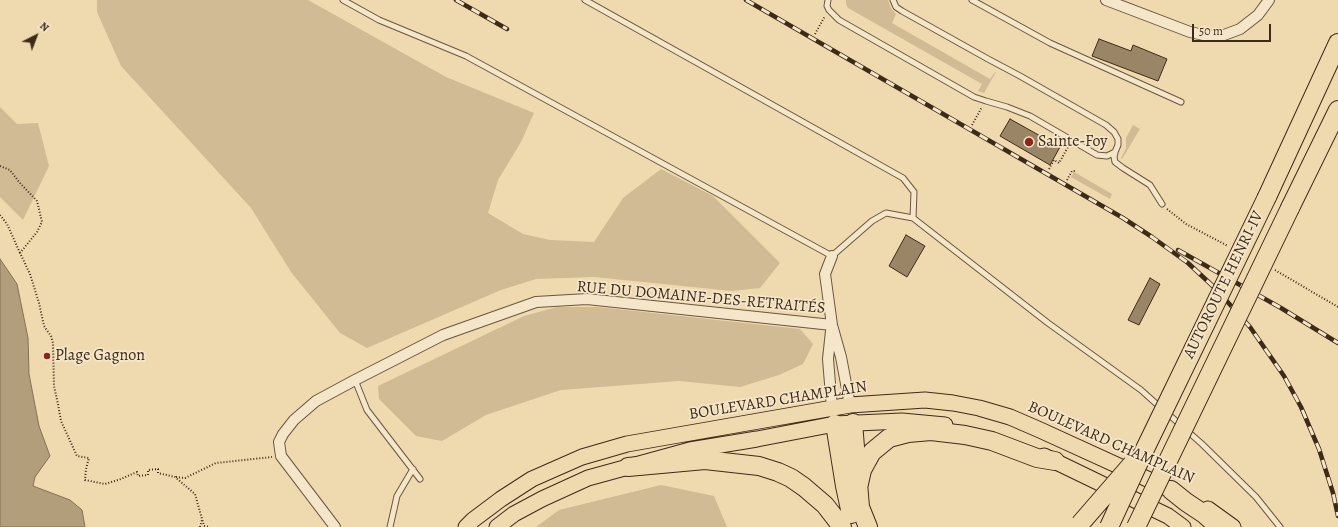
<!DOCTYPE html>
<html>
<head>
<meta charset="utf-8">
<style>
  body { margin:0 }
  #map { position:relative; width:1338px; height:527px; overflow:hidden; background:#efd9ae; font-family:Alegreya,serif }
  canvas { display:block }
  .north { position:absolute; left:16px; top:16px; width:40px; height:40px; -webkit-text-stroke:3px #f5e6ca; paint-order:stroke; rotate:42deg; font-size:11px; font-weight:700; line-height:16px; text-align:center; color:#3e2a19 }
  .north::after { content:''; display:block; margin:auto; width:14px; height:18px; background:#3e2a19; clip-path:polygon(50% 0,100% 100%,50% 72%,0 100%) }
  .scale { position:absolute; left:1192px; top:24px; width:79px; height:18px; box-sizing:border-box; border:2px solid #3e2a19; border-top:0; padding-left:5px; font-size:12px; line-height:14px; white-space:nowrap; color:#3e2a19; -webkit-text-stroke:3px #f5e6ca; paint-order:stroke }
</style>
</head>
<body>
<div id="map">
<canvas width="1338" height="527"></canvas>
<div class="north">N</div>
<div class="scale">50 m</div>
</div>
<script>
const context = document.querySelector('canvas').getContext('2d');
context.lineJoin = 'round';
function paint(path, color) { context.fillStyle = color; context.fill(path, 'evenodd'); }
const shape = rows => new Path2D(rows.map(r => 'M' + r).join(''));
function strokePath(path, color, width, dash) { context.strokeStyle = color; context.lineWidth = width; context.lineCap = dash ? 'butt' : 'round'; context.setLineDash(dash || []); context.stroke(path); }
function label(font, color, halo, rows, align = 'center') {
  context.font = font + ' Alegreya,serif'; context.lineWidth = 3.5; context.setLineDash([]); context.textBaseline = 'middle'; context.strokeStyle = halo; context.fillStyle = color; for (const [text, x, y, turn = 0] of rows) {
    context.save(); context.translate(x, y); context.rotate((+turn || 0) * Math.PI / 180); context.textAlign = isNaN(turn) ? turn : align; if (halo) context.strokeText(text, 0, 0); context.fillText(text, 0, 0); context.restore();
  }
}
const green = shape([
  [97,0,308,0,446,77,534,113,521,142,498,180,488,213,523,234,550,240,594,242,623,198,661,169,713,196,780,263,760,288,732,291,594,277,536,279,501,290,367,348,340,333,291,272,251,208,121,66,97,12],
  [846,0,888,0,891,8,896,14,892,23,990,79,995,72,996,72,984,93,978,91,982,84,848,8,846,4],
  [0,107,17,124,38,123,49,166,23,220,0,197],
  [1133,125,1140,129,1122,159,1121,158,1126,148,1126,138],
  [1074,172,1112,194,1110,199,1071,177],
  [557,307,598,307,800,329,813,344,803,364,779,375,740,387,679,381,561,390,486,415,442,441,416,436,379,399,378,386,524,316],
  [661,485,714,496,727,527,536,527,559,510]
]);
const water = shape([
  [0,259,17,284,28,338,29,374,39,426,50,456,35,477,33,486,70,500,82,510,85,527,0,527,0,259]
]);
const building = shape([
  [1099,39,1131,51,1133,45,1167,59,1158,81,1092,56,1099,39],
  [1010,119,1060,147,1050,165,1000,136,1010,119],
  [906,235,925,246,907,277,889,266,906,235],
  [1150,278,1160,284,1139,325,1128,320,1150,278]
]);
const path = shape([
  [815,34,825,16],
  [972,125,982,107],
  [0,166,10,170,19,182,37,201,42,222,37,232,20,253,30,274,39,303,44,326,51,336,53,343,54,386,58,404,61,421,77,456,89,458,86,469,85,480,105,484,121,479,137,472,138,476,148,475,148,470,158,469,158,473,175,477,195,494,204,526,210,527],
  [1049,169,1054,160,1059,163,1068,147],
  [1067,180,1072,171,1075,171],
  [1167,209,1186,224,1228,246],
  [0,215,7,224,20,253],
  [1275,270,1338,307],
  [176,477,185,478,216,463,272,457],
  [200,527,202,520]
]);
const lane = shape([
  [343,0,379,20,466,56,832,256,872,221,886,213,913,218,1048,323,1141,390,1161,408],
  [585,0,903,178,914,192,913,218],
  [828,0,827,6,829,10,839,20,974,97,986,101,1007,107,1030,116,1097,155,1107,156,1115,152,1118,145,1118,139,1114,132,1106,125,1020,76,988,59,902,11,896,7,893,0],
  [972,0,1050,43,1181,102],
  [1115,153,1114,157,1115,162,1123,168,1150,185,1162,204],
  [355,380,367,410,420,479],
  [1167,413,1202,444,1256,497,1280,527],
  [390,527,397,496,413,469]
]);
const street = shape([
  [1106,0,1190,32,1208,36,1224,35,1240,29,1258,15,1269,0],
  [832,256,825,274,832,325,841,357,850,405],
  [831,331,828,359,832,408],
  [335,527,281,456,279,442,283,434,294,420,316,401,355,380,443,335,536,302,587,299,832,325]
]);
const primary = shape([
  [1044,456,1168,516,1183,527],
  [1208,509,1233,527],
  [466,527,473,520,501,499,532,479,582,457,627,444,850,405,925,400,953,403,979,408,1010,417,1040,430,1167,488],
  [497,527,514,514,542,499,588,478,690,450,757,439,835,424,902,421,945,425]
]);
const highway = shape([
  [1267,197,1338,43],
  [1290,208,1338,110],
  [853,423,860,507,868,527],
  [835,424,845,486,851,514],
  [628,467,705,460,759,466,778,472,791,478,804,487,825,505,842,527],
  [858,488,862,470,872,452,889,438,908,433,931,431,965,435,992,441,1037,458,1055,461],
  [1171,490,1186,502,1204,514,1219,527]
]);
const rail = shape([
  [456,0,507,29],
  [746,0,1123,218,1152,237,1188,263,1216,289,1250,327,1284,376,1301,407,1319,449,1333,493,1338,516],
  [1178,250,1281,308,1338,343]
]);
const highwayBridge = shape([
  [1080,524,1132,464],
  [1109,527,1144,451,1267,197],
  [1136,527,1290,208]
]);
const markers = [
  [1029,142,5,"#8f2418"],
  [47,356,4,"#8f2418"]
];
const poiNames = [
  ["Sainte-Foy",1038,142],
  ["Plage Gagnon",55,356]
];
const streetNames = [
  ["AUTOROUTE HENRI-IV",1224,285,-64],
  ["RUE DU DOMAINE-DES-RETRAITÉS",701,298,5],
  ["BOULEVARD CHAMPLAIN",778,401,-9],
  ["BOULEVARD CHAMPLAIN",1111,443,24]
];
paint(green, '#d1bb95');
paint(water, '#b39e7b');
strokePath(water, '#847054', 1);
paint(building, '#9a8566');
strokePath(building, '#3e2a19', 1);
strokePath(lane, '#6a563e', 7);
strokePath(street, '#6a563e', 12);
strokePath(primary, '#3e2a19', 17);
strokePath(highway, '#3e2a19', 20);
strokePath(path, '#3e2a19', 2, [1, 2]);
strokePath(lane, '#f5e6ca', 5);
strokePath(street, '#f5e6ca', 10);
strokePath(primary, '#efd9ae', 15);
strokePath(highway, '#efd9ae', 18);
strokePath(rail, '#3e2a19', 4.5);
strokePath(rail, '#f5e6ca', 3, [9]);
strokePath(highwayBridge, '#3e2a19', 20, []);
strokePath(highwayBridge, '#efd9ae', 18);
for (const [x, y, r, color] of markers) { const dot = new Path2D(); dot.arc(x, y, r, 0, 2 * Math.PI); context.fillStyle = color; context.fill(dot); strokePath(dot, '#f5e6ca', 1.5); }
label('16px', '#3e2a19', '#f5e6ca', poiNames, 'left');
label('16px', '#3e2a19', '#f5e6ca', streetNames);
</script>
</body>
</html>
